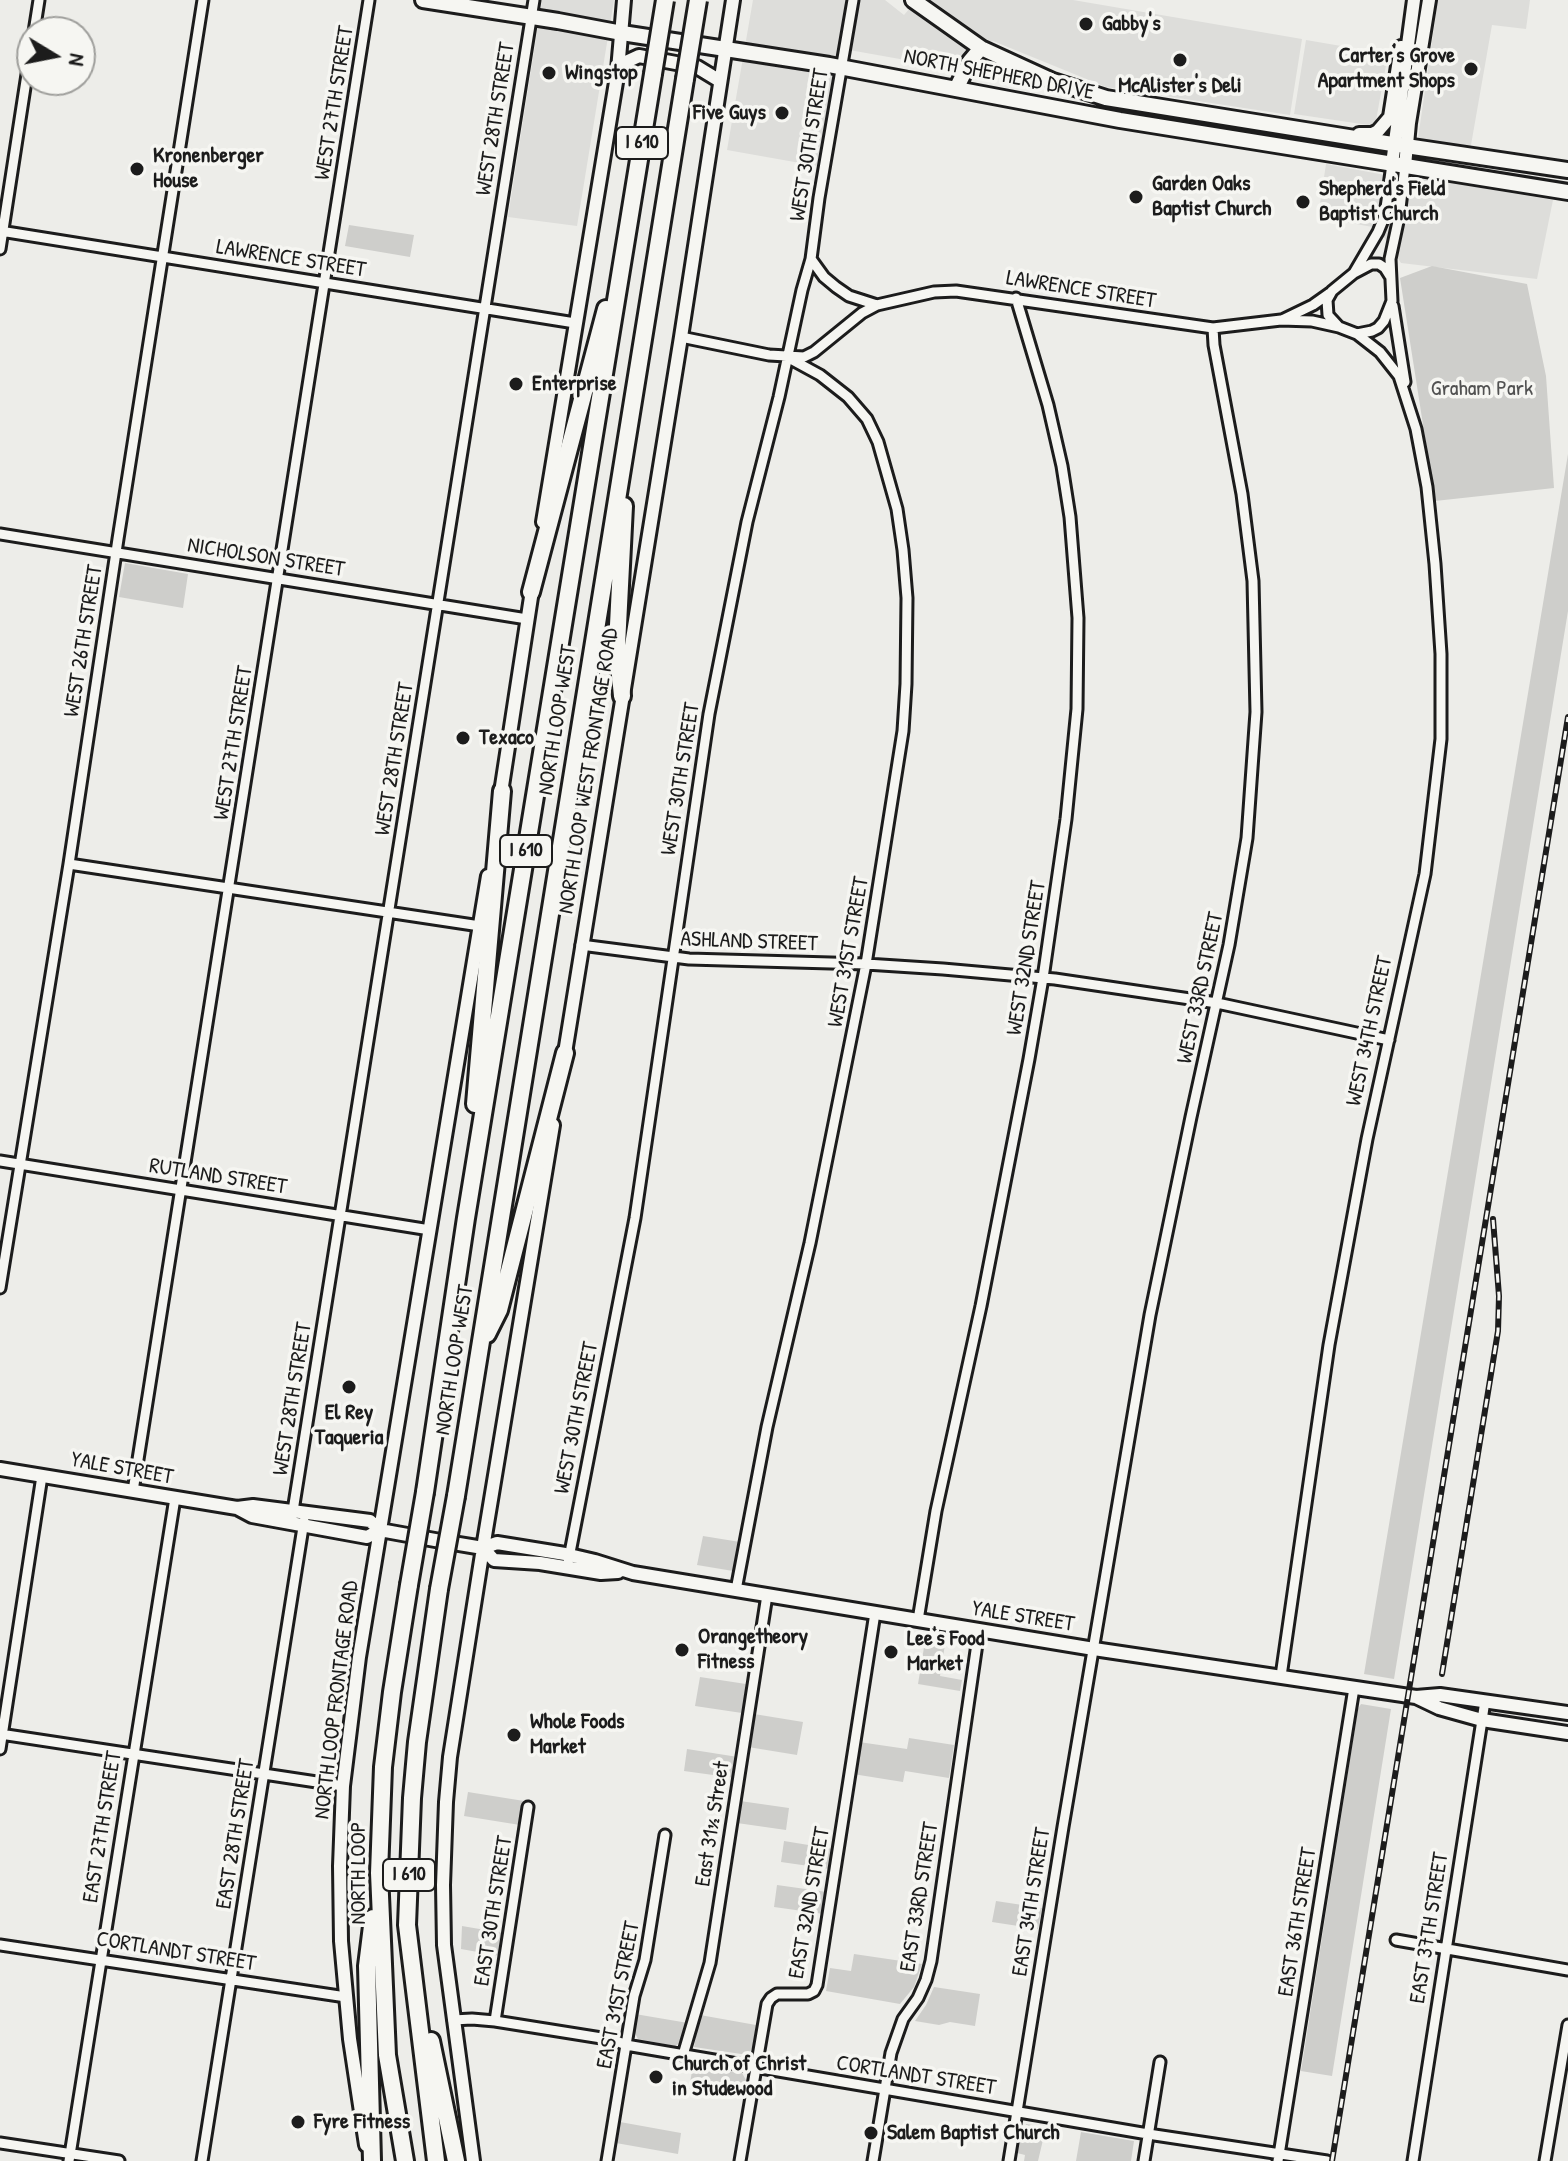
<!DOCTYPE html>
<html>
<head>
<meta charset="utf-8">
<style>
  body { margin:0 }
  #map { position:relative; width:1568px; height:2161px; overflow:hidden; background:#edede9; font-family:"Patrick Hand",sans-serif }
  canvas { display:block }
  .north { position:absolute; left:16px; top:16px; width:80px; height:80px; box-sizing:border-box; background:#f6f6f2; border:2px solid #9f9f9c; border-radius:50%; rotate:100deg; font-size:22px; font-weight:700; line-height:32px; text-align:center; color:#1c1c1c }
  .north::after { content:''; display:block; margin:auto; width:28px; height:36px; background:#1c1c1c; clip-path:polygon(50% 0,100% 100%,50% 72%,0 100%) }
</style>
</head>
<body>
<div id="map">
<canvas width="1568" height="2161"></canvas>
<div class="north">N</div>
</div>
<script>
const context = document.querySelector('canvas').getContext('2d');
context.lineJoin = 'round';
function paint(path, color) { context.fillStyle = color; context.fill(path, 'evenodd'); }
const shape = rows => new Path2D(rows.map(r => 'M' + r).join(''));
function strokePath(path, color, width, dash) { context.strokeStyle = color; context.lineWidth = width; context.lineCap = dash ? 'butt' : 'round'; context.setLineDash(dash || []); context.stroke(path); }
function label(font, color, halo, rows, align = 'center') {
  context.font = font + ' "Patrick Hand",sans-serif'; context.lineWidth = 7; context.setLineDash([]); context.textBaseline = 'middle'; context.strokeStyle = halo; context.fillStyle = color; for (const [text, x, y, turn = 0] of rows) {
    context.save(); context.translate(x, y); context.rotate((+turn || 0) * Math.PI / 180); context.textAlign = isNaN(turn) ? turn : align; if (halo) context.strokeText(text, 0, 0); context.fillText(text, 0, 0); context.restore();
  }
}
const built = shape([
  [542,0,614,0,577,226,508,217],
  [753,0,885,0,904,15,917,0,1073,0,1302,39,1290,115,1106,87,993,41,963,54,956,69,838,48,817,166,727,150],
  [1438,0,1530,0,1526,29,1492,25,1464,185,1553,200,1537,279,1401,263,1378,228,1318,217,1326,164,1412,180],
  [1306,40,1388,54,1375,126,1294,114]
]);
const green = shape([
  [349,225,414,235,410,257,345,246],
  [1432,266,1527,284,1546,376,1554,488,1435,501,1400,278],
  [1568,454,1568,611,1394,1679,1364,1674],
  [125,563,188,574,183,608,119,597],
  [703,1536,740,1542,733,1571,697,1565],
  [926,1635,946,1638,940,1676,962,1680,960,1691,918,1684],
  [700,1677,746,1684,742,1713,695,1706],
  [1361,1704,1391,1709,1332,2076,1301,2071,1358,1709],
  [754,1714,803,1722,797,1755,748,1747],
  [909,1738,954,1745,949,1778,905,1771,903,1782,853,1774,859,1742,907,1749],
  [687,1749,738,1757,735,1778,684,1771],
  [468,1792,524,1801,520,1825,464,1816],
  [740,1801,789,1808,786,1830,737,1823],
  [784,1841,833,1849,830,1869,781,1862],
  [777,1885,827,1892,824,1914,774,1907],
  [996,1901,1042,1908,1038,1929,992,1922],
  [462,1926,503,1933,500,1956,461,1949],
  [854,1954,922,1964,914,1987,900,2004,826,1991,830,1968,851,1971],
  [934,1987,980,1994,975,2026,950,2022,939,2025,915,2021,926,2005],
  [635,2014,688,2023,680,2043,675,2046,638,2039,635,2033],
  [700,2015,756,2025,753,2047,748,2055,694,2047],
  [693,2065,742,2073,746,2080,743,2098,689,2089],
  [620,2122,681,2133,678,2154,616,2143],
  [1026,2124,1046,2127,1038,2161,1024,2161,1025,2155,1017,2153,1021,2127,1025,2128],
  [1081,2132,1134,2141,1131,2161,1076,2161]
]);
const minor = shape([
  [34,32,39,0],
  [0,231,575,323],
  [0,249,32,42],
  [811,259,824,277,836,287,849,296,877,305],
  [1354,273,1378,232,1385,215,1392,164],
  [1390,276,1385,268,1379,264,1371,264,1354,273,1332,291,1327,300,1328,315,1339,327,1357,334,1372,331,1378,328,1384,321,1392,301,1390,259,1399,217,1405,166],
  [1393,306,1405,382],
  [1284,319,1313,305,1330,293],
  [681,337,769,355,804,357,814,352,862,313,877,305,934,292,956,291,1213,328,1281,320,1312,321,1339,327],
  [0,534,527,619],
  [69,864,480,926],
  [581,945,689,959,866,964,943,969,1055,979,1217,1003,1389,1040],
  [0,1161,430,1230],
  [0,1288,69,864,118,539,203,0],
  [133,1491,369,0],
  [292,1517,534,0],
  [567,1568,635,1218,709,714,747,522,779,397,802,290,811,259,819,198,853,0],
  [736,1590,767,1427,810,1243,866,964,903,731,906,684,907,598,903,550,897,509,878,442,867,419,848,397,820,375,787,357],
  [918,1620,936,1511,981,1306,1029,1059,1043,978,1066,819,1077,709,1078,618,1070,517,1062,466,1048,405,1016,298],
  [1281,1676,1329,1345,1367,1139,1425,874,1441,739,1441,654,1435,564,1427,487,1416,429,1399,376,1380,352,1357,334],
  [0,1734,343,1786],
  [0,1749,42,1476],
  [1396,1940,1568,1970],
  [0,1945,346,1997],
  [453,2020,472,2019,495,2021,614,2040,626,2045,1148,2134,1327,2161],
  [495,2021,528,1807],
  [683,2055,710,1963,767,1595],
  [0,2143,119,2161],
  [69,2161,175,1498],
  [202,2161,304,1521],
  [607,2161,634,1996,645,1960,665,1835],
  [740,2161,767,2004,771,1998,777,1994,808,1994,814,1991,817,1985,875,1613],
  [873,2161,891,2053,903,2019,918,1998,926,1980,931,1961,979,1630],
  [1009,2161,1063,1827,1150,1315,1191,1117,1229,945,1247,838,1256,712,1253,581,1242,494,1214,345,1213,328],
  [1144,2161,1160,2062],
  [1278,2161,1354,1688],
  [1413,2161,1485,1701],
  [1545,2161,1568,2025]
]);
const secondary = shape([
  [618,70,626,62,639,56,697,67,720,81],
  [1359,134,1372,134,1378,131,1390,117,1401,47],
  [1392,164,1414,0],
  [1405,166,1409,123,1429,0],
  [543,522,618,70,624,0],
  [500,799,533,584],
  [564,1059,681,337,733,0],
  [0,1469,237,1508,253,1506,370,1521,380,1530,435,1540,483,1548,497,1543,565,1554,595,1561,633,1573,1094,1649,1416,1697,1440,1695,1568,1713],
  [237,1508,252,1516,367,1537,380,1530],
  [483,1548,494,1560,540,1563,601,1573,618,1572],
  [1416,1697,1439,1708,1482,1720,1568,1733],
  [366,2145,350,2039,341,1941,340,1866,343,1786,359,1657,488,876],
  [473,2161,444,1945,443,1885,446,1802,450,1757,483,1548,553,1125]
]);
const primary = shape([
  [423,0,558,21,622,33,829,65,1120,120,1568,192],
  [913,0,981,48,1053,81,1106,98,1386,143,1568,170],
  [956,89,970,61,981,48]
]);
const motorway = shape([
  [531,592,606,309],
  [622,696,617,645,624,506],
  [475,1104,502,791],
  [487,1334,499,1310,565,1053],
  [425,1492,466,1218,653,74],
  [456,1496,685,79],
  [431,2041,456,2161],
  [372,2161,367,1966,373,1918],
  [405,2161,387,2055,379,1873,383,1767,392,1692,409,1585],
  [436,2161,407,1925,412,1798,417,1742,439,1589]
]);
const rail = shape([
  [1442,1674,1498,1331,1499,1296,1493,1219],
  [1332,2161,1568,717]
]);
const motorwayBridge = shape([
  [653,74,665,0],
  [685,79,698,0],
  [409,1585,425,1492],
  [439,1589,456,1496]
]);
const markers = [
  [1086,24,8,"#1c1c1c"],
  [1180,60,8,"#1c1c1c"],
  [1471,69,8,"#1c1c1c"],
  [549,73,8,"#1c1c1c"],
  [782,113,8,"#1c1c1c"],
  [137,169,8,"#1c1c1c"],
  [1136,197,8,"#1c1c1c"],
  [1303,202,8,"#1c1c1c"],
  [516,384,8,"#1c1c1c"],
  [463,738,8,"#1c1c1c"],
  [349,1387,8,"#1c1c1c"],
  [682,1650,8,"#1c1c1c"],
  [891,1652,8,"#1c1c1c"],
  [514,1735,8,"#1c1c1c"],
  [656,2077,8,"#1c1c1c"],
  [298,2122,8,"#1c1c1c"],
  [871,2133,8,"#1c1c1c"]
];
const shields = [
  [642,143,52],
  [526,851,52],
  [409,1875,52]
];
const shieldNames = [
  ["I 610",642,143],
  ["I 610",526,851],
  ["I 610",409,1875]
];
const poiNames = [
  ["Gabby's",1102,24],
  ["Carter's Grove",1455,56,"right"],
  ["Apartment Shops",1455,81,"right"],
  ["Wingstop",565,73],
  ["McAlister's Deli",1180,86,"center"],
  ["Five Guys",766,113,"right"],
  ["Kronenberger",153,156],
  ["House",153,181],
  ["Garden Oaks",1152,184],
  ["Baptist Church",1152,209],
  ["Shepherd's Field",1319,189],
  ["Baptist Church",1319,214],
  ["Enterprise",532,384],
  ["Texaco",479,738],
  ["El Rey",349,1413,"center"],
  ["Taqueria",349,1438,"center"],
  ["Orangetheory",698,1637],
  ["Fitness",698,1662],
  ["Lee's Food",907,1639],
  ["Market",907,1664],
  ["Whole Foods",530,1722],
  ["Market",530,1747],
  ["Church of Christ",672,2064],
  ["in Studewood",672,2089],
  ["Fyre Fitness",314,2122],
  ["Salem Baptist Church",887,2133]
];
const streetNames = [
  ["NORTH SHEPHERD DRIVE",999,75,11],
  ["WEST 27TH STREET",335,103,-81],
  ["WEST 28TH STREET",496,119,-81],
  ["WEST 30TH STREET",810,145,-81],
  ["LAWRENCE STREET",291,259,9],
  ["LAWRENCE STREET",1081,290,9],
  ["NICHOLSON STREET",266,558,9],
  ["WEST 26TH STREET",84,641,-81],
  ["NORTH LOOP WEST",558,720,-81],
  ["WEST 27TH STREET",234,743,-81],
  ["WEST 28TH STREET",395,759,-81],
  ["NORTH LOOP WEST FRONTAGE ROAD",589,771,-81],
  ["WEST 30TH STREET",681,779,-81],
  ["ASHLAND STREET",749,942,2],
  ["WEST 31ST STREET",849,952,-80],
  ["WEST 32ND STREET",1027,958,-81],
  ["WEST 33RD STREET",1201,988,-78],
  ["WEST 34TH STREET",1370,1031,-78],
  ["RUTLAND STREET",218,1177,9],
  ["NORTH LOOP WEST",455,1360,-81],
  ["WEST 28TH STREET",293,1399,-81],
  ["WEST 30TH STREET",577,1418,-79],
  ["YALE STREET",122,1469,10],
  ["YALE STREET",1023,1617,9],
  ["NORTH LOOP FRONTAGE ROAD",337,1700,-83],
  ["East 31½ Street",713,1824,-81],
  ["EAST 27TH STREET",103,1827,-81],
  ["EAST 28TH STREET",236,1834,-81],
  ["NORTH LOOP",359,1873,-90],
  ["EAST 33RD STREET",920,1897,-81],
  ["EAST 34TH STREET",1032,1902,-81],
  ["EAST 32ND STREET",810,1903,-80],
  ["EAST 30TH STREET",494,1911,-81],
  ["EAST 36TH STREET",1298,1922,-81],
  ["EAST 37TH STREET",1430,1928,-81],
  ["CORTLANDT STREET",176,1952,9],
  ["EAST 31ST STREET",619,1995,-79],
  ["CORTLANDT STREET",916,2076,9]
];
const parkNames = [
  ["Graham Park",1482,389]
];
paint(built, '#ddddda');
paint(green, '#cececb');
strokePath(minor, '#1c1c1c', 15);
strokePath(secondary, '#1c1c1c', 18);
strokePath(primary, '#1c1c1c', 20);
strokePath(motorway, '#1c1c1c', 22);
strokePath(minor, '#f6f6f2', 9);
strokePath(secondary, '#f6f6f2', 12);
strokePath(primary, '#f6f6f2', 14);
strokePath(motorway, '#f6f6f2', 16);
strokePath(rail, '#1c1c1c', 6);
strokePath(rail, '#f6f6f2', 3, [9]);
strokePath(motorwayBridge, '#1c1c1c', 22, []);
strokePath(motorwayBridge, '#f6f6f2', 16);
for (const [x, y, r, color] of markers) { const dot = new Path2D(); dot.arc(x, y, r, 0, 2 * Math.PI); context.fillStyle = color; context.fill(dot); strokePath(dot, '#f6f6f2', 3); }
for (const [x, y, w] of shields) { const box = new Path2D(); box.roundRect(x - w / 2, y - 16, w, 32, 6); context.fillStyle = '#f6f6f2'; context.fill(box); strokePath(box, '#1c1c1c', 2); }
label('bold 20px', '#1c1c1c', null, shieldNames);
label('bold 22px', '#1c1c1c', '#f6f6f2', poiNames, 'left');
label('22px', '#1c1c1c', '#f6f6f2', streetNames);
label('22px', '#515151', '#f6f6f2', parkNames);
</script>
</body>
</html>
